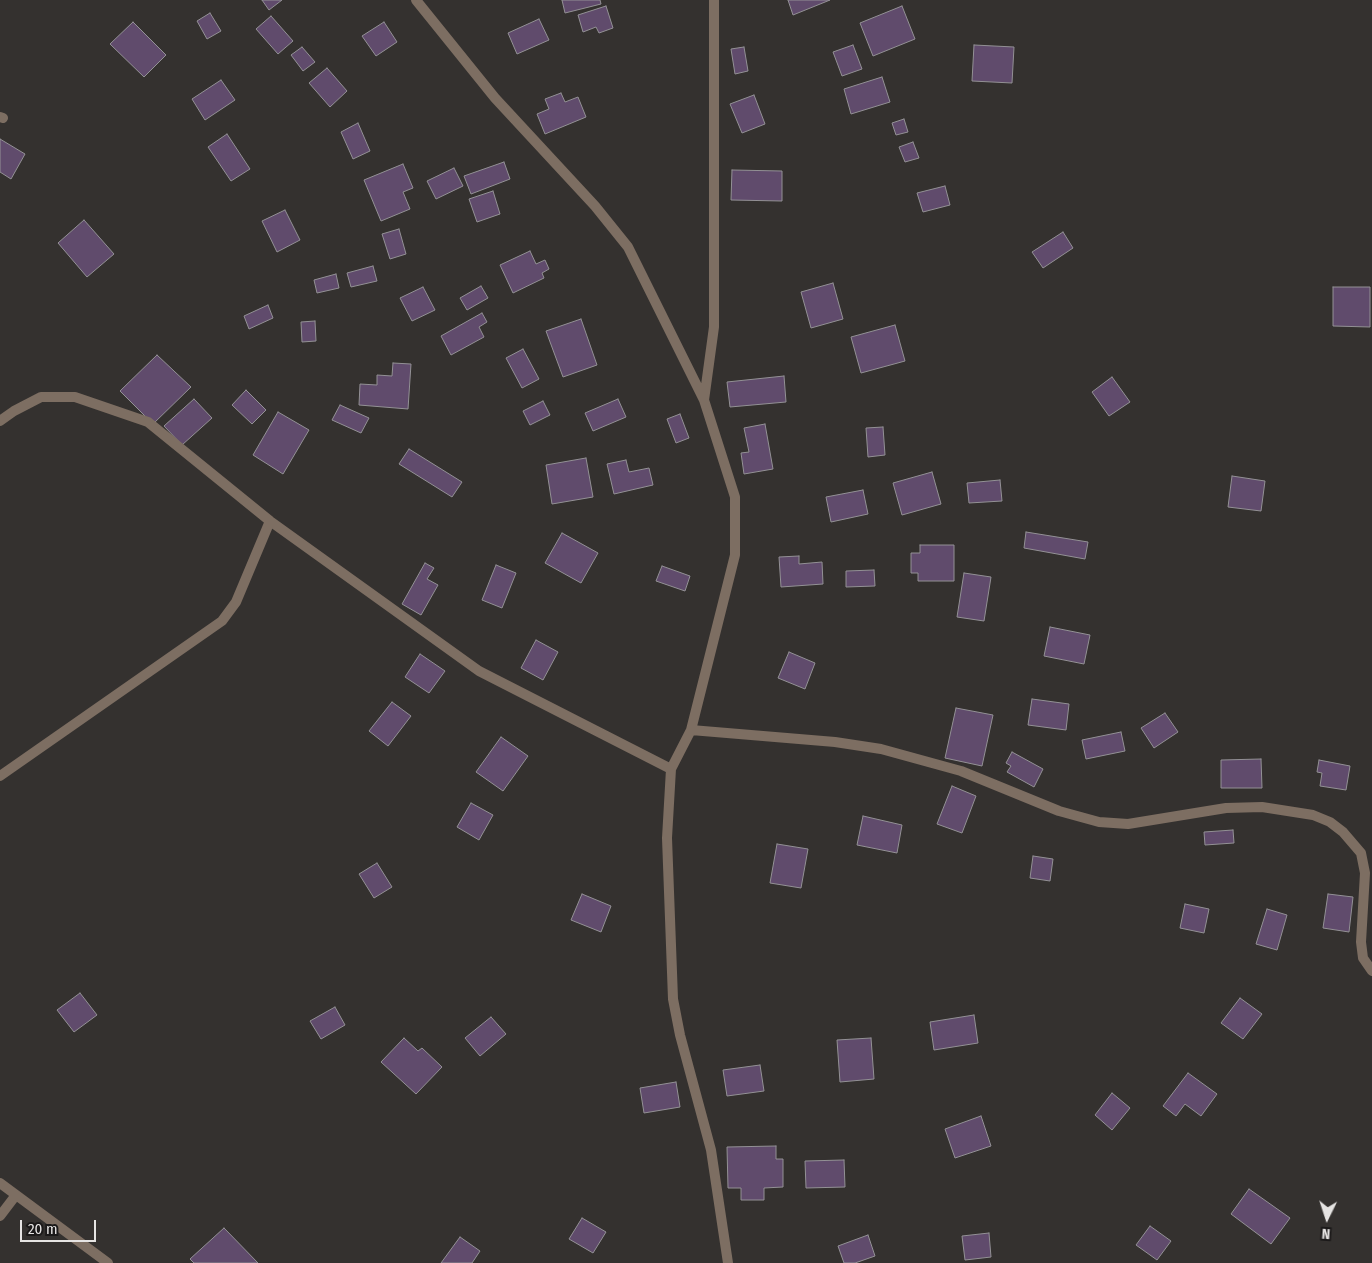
<!DOCTYPE html>
<html>
<head>
<meta charset="utf-8">
<style>
  body { margin:0 }
  #map { position:relative; width:1372px; height:1263px; overflow:hidden; background:#34312f; font-family:"Fira Sans Condensed",sans-serif }
  canvas { display:block }
  .north { position:absolute; left:1302px; top:1193px; width:50px; height:50px; -webkit-text-stroke:4px #1b1919; paint-order:stroke; rotate:184deg; font-size:14px; font-weight:700; line-height:20px; text-align:center; color:#e6e4e3 }
  .north::after { content:''; display:block; margin:auto; width:18px; height:22px; background:#e6e4e3; clip-path:polygon(50% 0,100% 100%,50% 72%,0 100%) }
  .scale { position:absolute; left:20px; top:1220px; width:76px; height:22px; box-sizing:border-box; border:2px solid #e6e4e3; border-top:0; padding-left:6px; font-size:15px; line-height:18px; white-space:nowrap; color:#e6e4e3; -webkit-text-stroke:4px #1b1919; paint-order:stroke }
</style>
</head>
<body>
<div id="map">
<canvas width="1372" height="1263"></canvas>
<div class="north">N</div>
<div class="scale">20 m</div>
</div>
<script>
const context = document.querySelector('canvas').getContext('2d');
context.lineJoin = 'round';
function paint(path, color) { context.fillStyle = color; context.fill(path, 'evenodd'); }
const shape = rows => new Path2D(rows.map(r => 'M' + r).join(''));
function strokePath(path, color, width, dash) { context.strokeStyle = color; context.lineWidth = width; context.lineCap = dash ? 'butt' : 'round'; context.setLineDash(dash || []); context.stroke(path); }
const building = shape([
  [262,0,282,0,269,10,262,0],
  [562,0,600,0,601,4,565,13,562,0],
  [788,0,830,0,793,15,788,0],
  [606,6,613,28,599,33,596,27,583,32,578,15,606,6],
  [902,6,915,39,873,56,860,23,902,6],
  [210,13,221,31,207,39,197,21,210,13],
  [271,16,293,41,278,54,256,29,271,16],
  [539,19,549,40,517,54,508,33,539,19],
  [133,22,166,55,144,77,110,44,133,22],
  [384,22,397,42,376,56,362,36,384,22],
  [853,45,862,69,842,76,833,52,853,45],
  [974,45,1014,47,1012,83,972,81,974,45],
  [302,47,315,62,303,71,291,55,302,47],
  [744,47,748,71,735,74,731,49,744,47],
  [327,68,347,91,330,107,309,83,327,68],
  [882,77,890,102,851,114,844,89,882,77],
  [221,80,235,100,205,120,192,99,221,80],
  [561,93,565,102,578,97,586,117,545,134,537,114,549,109,545,99,561,93],
  [754,95,765,124,742,133,730,104,754,95],
  [904,119,908,132,896,135,892,123,904,119],
  [358,123,370,151,353,159,341,132,358,123],
  [227,134,250,169,231,181,208,147,227,134],
  [0,139,25,154,11,179,0,172,0,139],
  [913,142,919,158,905,162,899,147,913,142],
  [504,162,510,179,471,194,464,176,504,162],
  [403,164,413,188,403,192,410,209,381,221,364,180,403,164],
  [454,168,463,186,436,199,427,181,454,168],
  [732,170,782,171,782,201,731,200,732,170],
  [945,186,950,205,923,212,917,193,945,186],
  [493,191,500,214,477,222,469,199,493,191],
  [285,210,300,240,277,252,262,221,285,210],
  [84,220,114,254,87,277,58,243,84,220],
  [399,229,406,254,390,259,382,234,399,229],
  [1063,232,1073,248,1043,268,1032,252,1063,232],
  [530,251,536,264,545,260,549,269,542,273,544,278,513,293,500,265,530,251],
  [373,266,377,281,351,287,347,273,373,266],
  [336,274,339,288,317,293,314,280,336,274],
  [833,283,843,319,811,328,801,292,833,283],
  [481,286,488,298,467,310,460,298,481,286],
  [423,287,435,310,412,321,400,298,423,287],
  [1333,287,1370,287,1370,327,1333,326,1333,287],
  [268,305,273,318,249,329,244,316,268,305],
  [482,313,487,322,479,327,484,337,451,355,441,336,482,313],
  [581,319,597,365,563,377,546,331,581,319],
  [315,321,316,341,302,342,301,322,315,321],
  [895,325,905,361,861,373,851,337,895,325],
  [523,349,539,379,522,388,506,358,523,349],
  [157,355,191,387,153,424,120,391,157,355],
  [393,363,411,364,408,409,359,405,360,384,377,385,377,375,392,376,393,363],
  [784,376,786,402,730,407,727,382,784,376],
  [1112,377,1130,402,1109,416,1092,392,1112,377],
  [246,390,266,410,252,424,232,405,246,390],
  [194,399,212,418,182,445,164,426,194,399],
  [618,399,626,417,593,431,585,413,618,399],
  [543,401,550,415,530,425,523,411,543,401],
  [340,405,369,418,361,433,332,420,340,405],
  [278,412,309,430,283,474,253,455,278,412],
  [680,414,689,438,676,443,667,419,680,414],
  [765,424,773,469,744,474,741,453,749,452,744,428,765,424],
  [883,427,885,455,868,457,866,428,883,427],
  [409,449,462,482,452,497,399,464,409,449],
  [586,458,593,497,552,504,546,465,586,458],
  [626,460,629,472,649,468,653,485,614,494,607,464,626,460],
  [932,472,941,504,902,515,893,483,932,472],
  [1232,476,1265,481,1261,511,1228,507,1232,476],
  [1000,480,1002,501,969,503,967,483,1000,480],
  [863,490,868,514,831,522,826,497,863,490],
  [1026,532,1088,542,1085,559,1024,548,1026,532],
  [562,533,598,553,581,583,545,563,562,533],
  [920,545,954,545,954,581,918,581,918,573,911,573,911,553,920,553,920,545],
  [799,556,799,564,822,562,823,584,781,587,779,557,799,556],
  [425,563,434,568,427,579,438,585,421,615,402,604,425,563],
  [496,565,516,573,502,608,482,600,496,565],
  [662,566,690,576,685,591,656,581,662,566],
  [874,570,875,586,846,587,846,571,874,570],
  [964,573,991,577,984,621,957,617,964,573],
  [1050,627,1090,635,1084,664,1044,656,1050,627],
  [536,640,558,652,543,680,521,668,536,640],
  [789,652,815,663,805,689,778,678,789,652],
  [420,654,445,671,429,693,405,677,420,654],
  [1032,699,1069,704,1066,730,1028,725,1032,699],
  [392,702,411,716,388,746,369,731,392,702],
  [956,708,993,715,982,766,945,758,956,708],
  [1165,713,1178,732,1154,748,1141,728,1165,713],
  [1121,732,1125,751,1086,759,1082,740,1121,732],
  [501,737,528,756,503,791,476,772,501,737],
  [1012,752,1043,769,1034,787,1007,772,1011,766,1006,763,1012,752],
  [1261,759,1262,788,1221,788,1221,760,1261,759],
  [1319,760,1350,766,1346,790,1320,786,1322,773,1317,772,1319,760],
  [952,786,976,796,962,833,937,824,952,786],
  [471,803,493,815,479,840,457,827,471,803],
  [863,816,902,825,897,853,857,845,863,816],
  [1233,830,1234,843,1205,845,1204,832,1233,830],
  [777,844,808,849,801,888,770,883,777,844],
  [1033,856,1053,859,1050,881,1030,878,1033,856],
  [377,863,392,887,374,898,359,874,377,863],
  [582,894,611,906,601,932,571,920,582,894],
  [1328,894,1353,897,1349,932,1323,928,1328,894],
  [1185,904,1209,909,1204,933,1180,928,1185,904],
  [1267,909,1287,915,1277,950,1256,944,1267,909],
  [80,993,97,1015,74,1032,57,1010,80,993],
  [1240,998,1262,1014,1243,1039,1221,1023,1240,998],
  [335,1007,345,1025,321,1039,310,1021,335,1007],
  [974,1015,978,1043,934,1050,930,1022,974,1015],
  [491,1017,506,1034,480,1056,465,1038,491,1017],
  [404,1038,418,1051,422,1048,442,1067,416,1094,381,1062,404,1038],
  [871,1038,874,1079,840,1082,837,1040,871,1038],
  [760,1065,764,1091,727,1096,723,1070,760,1065],
  [1188,1073,1217,1094,1201,1116,1185,1104,1176,1116,1163,1106,1188,1073],
  [676,1082,680,1107,644,1113,640,1088,676,1082],
  [1112,1093,1130,1108,1112,1130,1095,1115,1112,1093],
  [981,1116,991,1146,955,1158,945,1129,981,1116],
  [776,1146,776,1159,783,1159,783,1187,764,1188,764,1200,741,1200,741,1188,728,1188,727,1147,776,1146],
  [844,1160,845,1187,806,1188,805,1161,844,1160],
  [1249,1189,1290,1218,1271,1244,1231,1214,1249,1189],
  [582,1218,606,1232,593,1253,569,1239,582,1218],
  [1150,1226,1171,1241,1157,1260,1136,1245,1150,1226],
  [224,1228,258,1263,194,1263,190,1259,224,1228],
  [989,1233,991,1257,965,1260,962,1236,989,1233],
  [868,1235,875,1256,855,1263,844,1263,838,1246,868,1235],
  [460,1237,480,1251,472,1263,441,1263,460,1237]
]);
const minor = shape([
  [416,0,495,98,595,206,628,247,704,400,735,497,735,555,691,730,671,769,667,838,673,999,680,1035,711,1150,728,1263],
  [0,117,3,118],
  [704,400,714,327,714,0],
  [0,421,14,411,41,397,75,397,148,422,270,521,479,671,671,769],
  [691,730,835,742,881,749,961,771,1059,811,1099,822,1128,824,1226,808,1262,807,1313,815,1330,822,1343,832,1361,853,1365,873,1361,942,1363,958,1372,971],
  [0,776,222,621,236,602,270,521],
  [0,1183,108,1263],
  [0,1216,16,1195]
]);
paint(building, '#604b6c');
strokePath(building, '#939195', 1);
strokePath(minor, '#7d6e62', 10);
</script>
</body>
</html>
